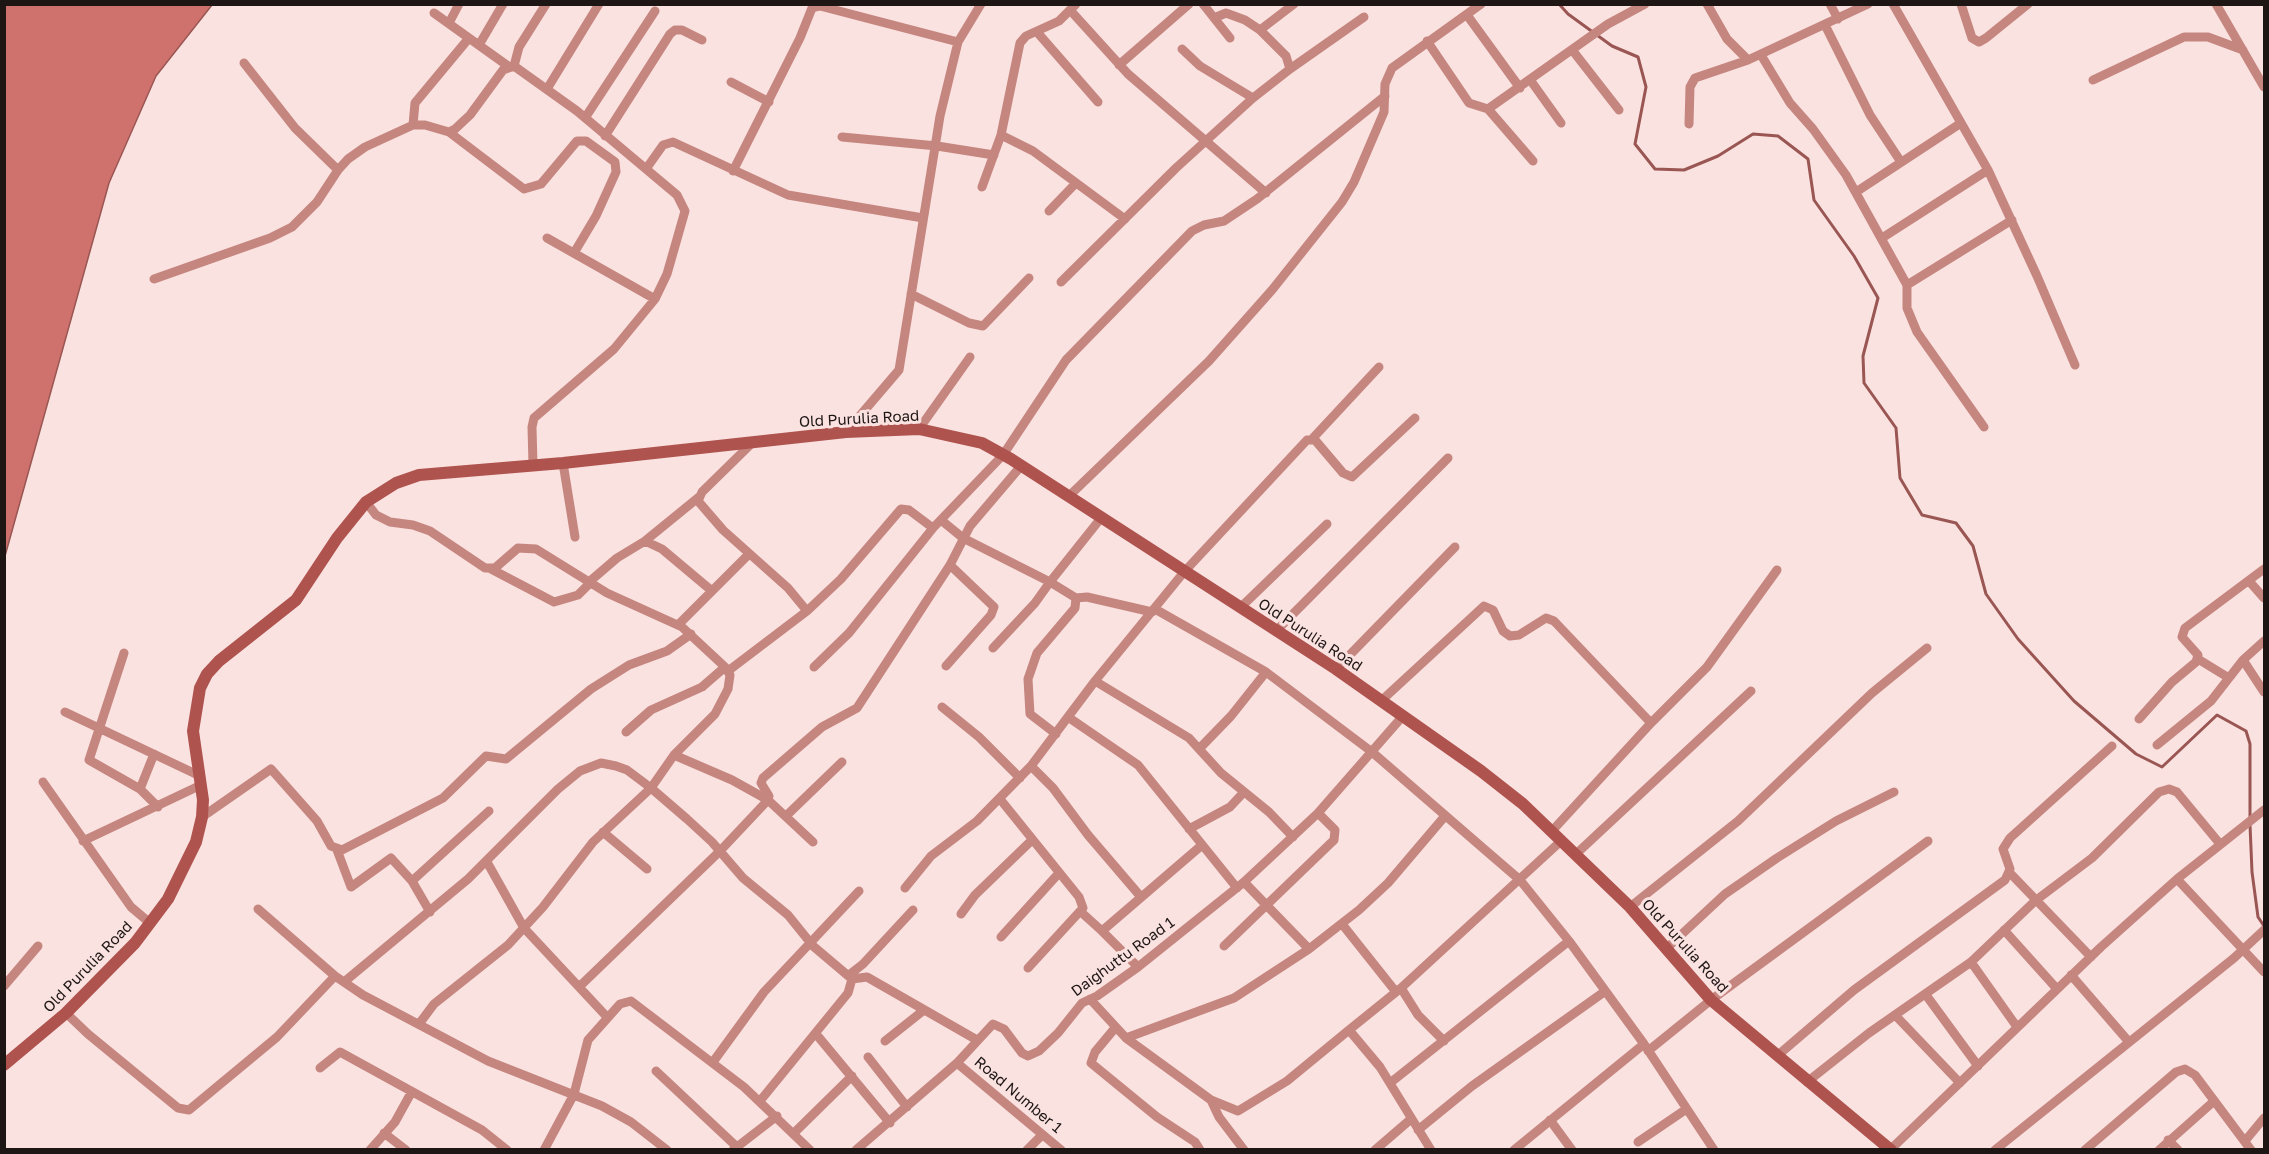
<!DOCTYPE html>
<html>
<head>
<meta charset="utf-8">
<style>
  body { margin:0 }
  #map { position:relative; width:2269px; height:1154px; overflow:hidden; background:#fae2e0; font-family:"Golos Text",sans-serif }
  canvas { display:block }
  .frame { position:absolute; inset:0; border:6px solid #1e1615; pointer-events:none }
</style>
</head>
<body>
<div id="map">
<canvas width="2269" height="1154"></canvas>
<div class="frame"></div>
</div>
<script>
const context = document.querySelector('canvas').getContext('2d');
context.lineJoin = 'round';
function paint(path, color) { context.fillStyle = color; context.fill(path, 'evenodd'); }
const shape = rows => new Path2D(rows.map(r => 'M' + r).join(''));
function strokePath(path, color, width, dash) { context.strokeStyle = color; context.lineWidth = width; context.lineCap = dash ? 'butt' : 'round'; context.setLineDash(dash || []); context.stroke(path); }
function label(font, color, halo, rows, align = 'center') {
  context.font = font + ' "Golos Text",sans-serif'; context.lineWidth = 6; context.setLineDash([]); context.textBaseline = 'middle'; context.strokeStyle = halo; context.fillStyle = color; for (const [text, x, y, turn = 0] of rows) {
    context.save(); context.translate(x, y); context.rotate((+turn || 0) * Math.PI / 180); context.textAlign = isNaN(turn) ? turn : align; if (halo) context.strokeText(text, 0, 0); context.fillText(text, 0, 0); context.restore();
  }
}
const water = shape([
  [5,4,212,5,156,76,109,183,5,556,5,4]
]);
const stream = shape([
  [726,4,727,4],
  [1559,4,1568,14,1612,46,1638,57,1646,87,1635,144,1655,169,1684,170,1718,156,1753,134,1778,136,1808,159,1814,200,1854,256,1878,298,1863,356,1864,383,1896,428,1900,478,1922,515,1956,523,1973,546,1986,594,2018,639,2074,701,2136,754,2162,767,2217,715,2246,731,2250,744,2250,819],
  [2250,825,2252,872,2258,917,2264,926]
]);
const minor = shape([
  [1203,4,1230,38],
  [1707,4,1727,39,1748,60,1868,4],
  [1830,4,1838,19],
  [1893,4,1988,170,2037,276,2075,365],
  [1961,4,1972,38,1979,42,1986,38,2028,4],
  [2216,4,2264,87],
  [1070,10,1128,74,1266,193],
  [434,13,508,66],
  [1467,15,1520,88],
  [449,23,459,4],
  [1825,25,1870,115,1901,162],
  [1260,30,1294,4],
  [1037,32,1098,102],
  [1427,41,1469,103,1488,109,1608,24,1645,4],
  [479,45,503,4],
  [1182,49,1200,66,1253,98],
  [1573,51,1619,110],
  [1761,55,1790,103,1813,129,1846,175,1907,285,1907,308,1917,332,1984,427],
  [244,63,295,128,338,170],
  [1119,65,1189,4],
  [514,66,519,47,546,4],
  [1290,69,1364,17],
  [2093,80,2184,37,2208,37,2243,50],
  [1531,81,1561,123],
  [731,82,769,102],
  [547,89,599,4],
  [1488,109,1533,161],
  [585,118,655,11],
  [1689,124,1690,87,1695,78,1748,60],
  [413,125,415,103,469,38],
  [449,132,524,189,541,184,577,141,586,141,615,162,616,172,596,216,574,253],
  [1001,135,1033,151,1125,219],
  [605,136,670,34,675,30,682,30,702,40],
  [842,137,937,146,994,155],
  [646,169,663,145,673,142,788,195,923,218],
  [733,171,800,38,812,8,820,6,958,42],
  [982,187,1001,135,1020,43,1026,36,1059,21,1076,4],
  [1856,192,1961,123],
  [1049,211,1075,184],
  [547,238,655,299],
  [1882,238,1988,170],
  [154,279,270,238,292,227,317,202,338,170,348,159,365,147,413,125,425,125,449,132,455,129,470,115,503,70,514,66,577,111,677,195,685,211,667,274,655,299,614,349,534,418,532,427,533,465],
  [1061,282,1176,168,1253,98,1290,69,1286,56,1260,30,1245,20,1226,13,1214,18],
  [1907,285,2012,220],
  [911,294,969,323,983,326,1029,278],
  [919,429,970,357],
  [846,432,899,370,940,116,958,42,981,4],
  [1313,438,1379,367],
  [752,443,702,492,698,501,723,530,788,588,807,611],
  [563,463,575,537],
  [1068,497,1209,361,1272,290,1342,202,1354,182,1384,112,1385,84,1392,68,1481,4],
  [366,502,376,515,390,522,413,525,430,531,485,568,495,568,518,548,536,549,607,593,682,627,725,667,730,675,728,689,715,714,674,755,651,788,593,842,543,907,508,945,434,1004,419,1024],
  [941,520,963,538,1050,582,1101,518],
  [645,541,699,497],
  [491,569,554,602,578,595,590,583],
  [2249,581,2264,598],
  [589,582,617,558,645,541,662,549,712,591],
  [1076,598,1087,597,1152,612,1155,609,1266,672,1372,752,1484,849,1520,880,1569,941,1644,1044,1714,1150],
  [1240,608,1327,524],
  [679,624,749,554],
  [1277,630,1448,458],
  [993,648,1035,603,1050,582,1076,598,1075,608,1037,653,1028,679,1030,714,1056,734],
  [124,653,89,760,140,789,158,807],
  [2198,659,2229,678],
  [2243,660,2264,692],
  [946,666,991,615,994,607,950,565],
  [814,667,849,633,933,528,1003,455,1066,360,1192,231,1204,225,1224,221,1257,199,1385,96],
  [1336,669,1455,547],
  [728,671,807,611,841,579,901,509,909,510,933,528],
  [1095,681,1189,738,1221,773,1269,812,1293,837],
  [1381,701,1484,606,1493,610,1503,631,1510,636,1519,635,1546,618,1554,621,1651,723],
  [942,707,979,737,1020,778],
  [65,712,200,776],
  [1068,717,1138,765,1237,888],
  [2139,719,2172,682,2196,662,2198,655,2182,637,2185,628,2264,569],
  [626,732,651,710,702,687,725,667],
  [2157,745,2211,701,2243,660,2264,641],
  [1200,748,1231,716,1266,672],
  [674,755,732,780,768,800,813,842],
  [1031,766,1053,788,1088,835,1141,897],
  [43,782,131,907,150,923],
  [140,789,154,754],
  [1000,799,1079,897,1083,908,1028,968],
  [786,816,842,762],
  [202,817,271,769,317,821,331,846,342,850,443,798,486,756,506,759,591,689,629,665,667,651,691,634],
  [1189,829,1230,807,1244,792],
  [1552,831,1651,723,1707,667,1777,570],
  [603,832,647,869],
  [83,841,201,785],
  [337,850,351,887,391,858,412,881,489,811],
  [1575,855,1751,691],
  [487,862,524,928,607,1017],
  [2010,873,2091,957],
  [2177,879,2264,972],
  [412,881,430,912],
  [1244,882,1309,949],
  [905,888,931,856,977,821,1031,766,1095,681,1184,572,1307,440,1315,440,1343,473,1352,477,1415,418],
  [1630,907,1738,821,1872,693,1927,648],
  [258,909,335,976,363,995,488,1061,602,1106,631,1122,667,1150],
  [1081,912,1102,931],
  [961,914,975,895,1032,840],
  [1342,924,1396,992],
  [2004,930,2057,989],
  [1001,937,1059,873],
  [1224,946,1334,840,1335,830,1318,813],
  [1668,947,1725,894,1777,858,1836,821,1894,792],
  [1971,962,2017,1027],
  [1138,967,1102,931,1202,845],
  [849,975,863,964,913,910],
  [2071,975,2129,1042],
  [852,979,867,977,977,1040],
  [344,982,468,879,558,789,580,771,601,763,616,766,627,770,651,788,687,819,712,842,743,878,788,915,813,946,852,979,848,993,760,1101],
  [4,986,38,946],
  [579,987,720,851,768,800,769,796,761,783,763,778,822,727,857,708,950,565,970,526,1021,466],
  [1401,988,1418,1015,1444,1041],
  [1926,995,1978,1066],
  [1090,999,1126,1038,1234,998,1309,949,1359,910,1388,883,1445,816],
  [66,1013,88,1034,178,1108,189,1110,277,1037,335,976],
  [1895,1015,1960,1083],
  [1115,1028,1095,1052,1091,1063,1157,1117,1195,1142,1200,1150],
  [816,1034,890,1123],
  [1126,1038,1211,1100,1238,1111,1287,1081,1349,1030],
  [885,1041,924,1010],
  [1648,1051,1711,1000,1928,841],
  [1777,1056,1854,990,2005,880,2010,869,2003,849,2010,838,2112,746],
  [868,1057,907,1107],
  [713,1062,764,992,859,891],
  [957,1063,1061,1150],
  [320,1068,340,1052,482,1130,507,1150],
  [656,1071,737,1147],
  [1807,1082,1869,1033,1971,962,2035,901,2092,858,2159,792,2169,789,2177,792,2220,844],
  [1390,1083,1569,941],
  [1211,1100,1219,1117,1244,1150],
  [1550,1120,1572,1150],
  [1418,1130,1472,1086,1604,992],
  [384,1133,406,1150],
  [794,1133,852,1076],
  [2168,1140,2178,1150],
  [2245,1141,2264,1118],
  [1638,1142,1685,1110],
  [1891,1149,2101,947,2177,879,2264,810],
  [370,1150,395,1122,411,1093],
  [544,1150,574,1094,588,1040,620,1004,631,1001,744,1087,810,1150],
  [733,1150,777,1116],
  [856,1150,957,1063,993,1024,1004,1029,1022,1053,1028,1056,1039,1051,1058,1033,1082,1003,1097,996,1138,967,1244,882,1318,813,1402,717],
  [1027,1150,1042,1135],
  [1375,1150,1411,1119],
  [1431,1150,1380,1067,1349,1030,1401,988,1561,841],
  [1514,1150,1644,1044],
  [1995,1150,2234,958,2264,930],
  [2085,1150,2176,1072,2185,1069,2195,1075,2251,1150],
  [2159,1150,2213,1102]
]);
const secondary = shape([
  [4,1065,66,1013,135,943,168,899,196,842,202,817,203,800,193,731,200,688,207,674,219,661,296,600,337,538,366,502,396,483,419,475,563,463,846,432,919,429,982,443,1011,459,1336,669,1481,771,1523,804,1630,907,1711,1000,1891,1150]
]);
const streetNames = [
  ["Old Purulia Road",859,419,-3],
  ["Old Purulia Road",1310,635,33],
  ["Old Purulia Road",1685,946,48],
  ["Daighuttu Road 1",1123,957,-36],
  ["Old Purulia Road",88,967,-46],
  ["Road Number 1",1018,1095,40]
];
paint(water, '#cf726d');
strokePath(water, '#9a5653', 1.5);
strokePath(stream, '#9a5653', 3);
strokePath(minor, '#c68680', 9);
strokePath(secondary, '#af534f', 12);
label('15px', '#1e1615', '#fae2e0', streetNames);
</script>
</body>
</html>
